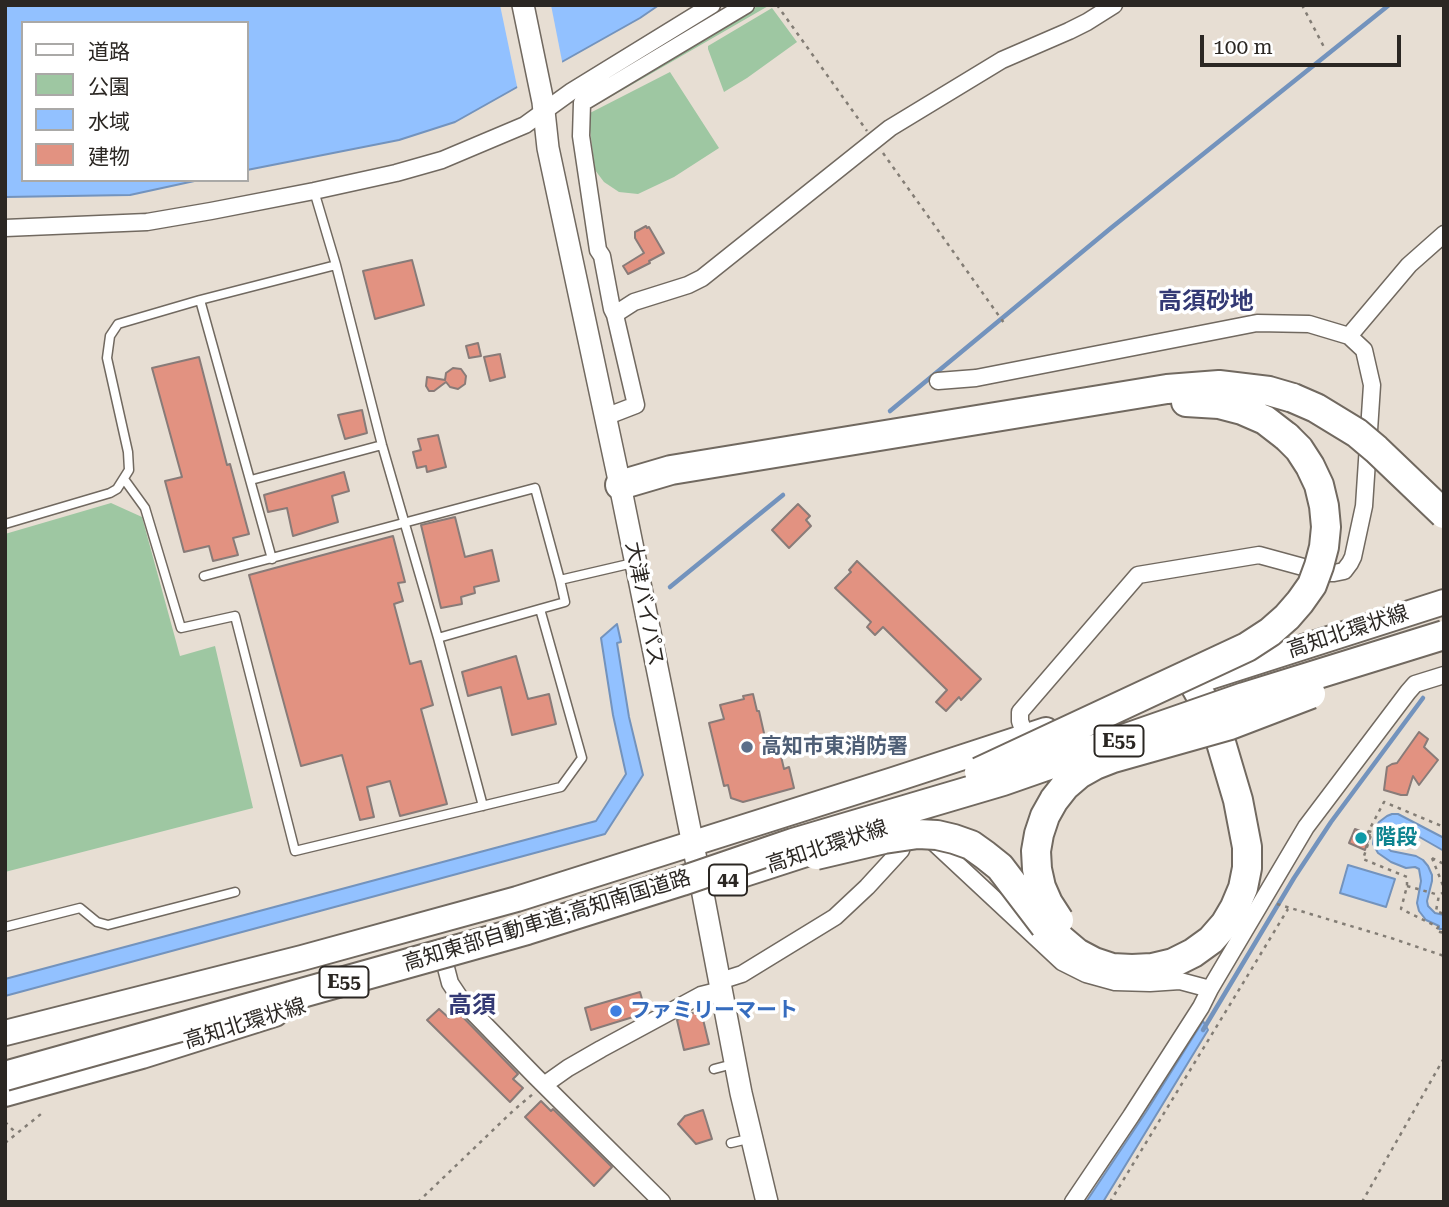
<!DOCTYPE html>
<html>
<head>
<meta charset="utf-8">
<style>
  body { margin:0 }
  #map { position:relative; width:1449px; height:1207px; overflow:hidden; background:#e7ded3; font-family:"Roboto Serif","Noto Sans JP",serif }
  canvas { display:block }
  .frame { position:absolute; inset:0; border:7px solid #2b2723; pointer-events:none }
  .legend { position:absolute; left:21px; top:21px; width:228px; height:161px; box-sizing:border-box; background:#fff; border:2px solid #aaa9a7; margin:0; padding:9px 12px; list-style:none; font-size:21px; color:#2b2723 }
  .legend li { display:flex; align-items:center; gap:14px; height:35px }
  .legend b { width:35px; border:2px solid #aaa9a7 }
  .scale { position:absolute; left:1200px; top:35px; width:201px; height:32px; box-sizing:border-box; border:4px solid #2b2723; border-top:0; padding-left:9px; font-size:21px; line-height:24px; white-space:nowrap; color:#2b2723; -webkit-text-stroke:5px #fff; paint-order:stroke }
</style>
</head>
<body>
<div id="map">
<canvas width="1449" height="1207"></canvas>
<div class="frame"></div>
<ul class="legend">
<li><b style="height:9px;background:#fff"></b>道路</li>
<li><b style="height:19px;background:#9ec7a2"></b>公園</li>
<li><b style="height:19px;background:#92c1ff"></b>水域</li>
<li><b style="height:19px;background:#e29281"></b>建物</li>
</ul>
<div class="scale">100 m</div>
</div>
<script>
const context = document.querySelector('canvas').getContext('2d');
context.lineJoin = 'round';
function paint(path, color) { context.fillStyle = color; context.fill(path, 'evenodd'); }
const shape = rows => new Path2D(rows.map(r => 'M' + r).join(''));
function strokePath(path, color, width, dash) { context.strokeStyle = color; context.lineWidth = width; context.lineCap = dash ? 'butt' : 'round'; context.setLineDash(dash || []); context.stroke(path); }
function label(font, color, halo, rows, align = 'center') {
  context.font = font + ' "Roboto Serif","Noto Sans JP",serif'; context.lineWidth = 7; context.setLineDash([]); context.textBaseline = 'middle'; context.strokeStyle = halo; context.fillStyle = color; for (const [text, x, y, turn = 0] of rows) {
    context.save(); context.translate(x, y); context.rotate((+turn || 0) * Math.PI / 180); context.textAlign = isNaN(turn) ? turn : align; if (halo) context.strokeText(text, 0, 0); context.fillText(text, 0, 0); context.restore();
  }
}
const green = shape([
  [760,5,770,5,588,110,587,106,715,29],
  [772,8,797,42,747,78,724,92,708,49,708,46],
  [670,72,719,148,674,177,638,194,619,192,604,182,595,170,588,114],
  [111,503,142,517,180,656,215,646,253,808,5,872,5,534]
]);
const water = shape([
  [5,5,659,5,640,18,455,122,399,140,247,170,247,23,23,23,23,180,199,180,130,195,5,197,5,5],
  [617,624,621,642,617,643,629,717,643,775,605,834,5,996,5,979,596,821,626,774,613,715,601,638,617,624],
  [1392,814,1398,814,1444,838,1444,851,1402,827,1391,827,1387,830,1385,835,1387,847,1391,851,1416,856,1423,860,1428,866,1432,875,1432,881,1427,901,1428,906,1435,913,1444,915,1443,929,1439,929,1439,926,1426,920,1419,911,1417,903,1421,881,1419,869,1415,867,1406,868,1391,862,1378,853,1373,844,1375,829,1379,822,1387,816,1392,814],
  [1348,865,1395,879,1386,907,1340,893,1348,865],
  [1203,1021,1208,1030,1103,1202,1086,1202,1146,1112,1203,1021]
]);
const pier = shape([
  [500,5,551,5,563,66,518,91]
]);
const stream = shape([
  [890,411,1111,228,1389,5],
  [670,587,783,495],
  [1203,1030,1294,878,1331,822,1423,698]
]);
const building = shape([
  [646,226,647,228,649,227,664,253,649,261,650,263,628,274,623,266,644,253,635,238,635,232,646,226],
  [412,260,424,305,375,319,363,271,412,260],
  [478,343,481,356,469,358,466,346,478,343],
  [500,354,505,377,490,381,484,357,500,354],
  [199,357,227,465,230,464,249,534,233,538,238,555,213,561,209,546,184,552,165,481,182,477,152,368,199,357],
  [453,368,461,369,466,376,465,384,458,389,450,387,446,382,434,391,429,391,426,386,427,377,445,380,446,373,453,368],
  [362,410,367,433,345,439,338,415,362,410],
  [438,435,446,467,427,472,426,466,417,468,413,452,421,450,418,439,438,435],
  [344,472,349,491,332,496,338,522,293,536,287,508,268,512,264,495,344,472],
  [798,504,810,516,806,520,811,526,789,548,772,530,798,504],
  [455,517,465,557,492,550,499,581,474,587,475,593,461,597,462,604,441,608,421,525,455,517],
  [393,536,405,582,398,583,403,601,394,604,410,664,421,661,433,705,421,709,447,804,400,816,390,781,367,787,374,817,360,820,342,755,301,766,249,575,393,536],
  [857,561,981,679,961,700,959,697,946,711,936,702,947,690,883,627,875,635,867,627,871,622,835,588,851,572,849,570,857,561],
  [516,656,528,699,549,694,556,724,512,735,501,687,468,696,462,672,516,656],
  [753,694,757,711,759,711,766,742,777,739,784,769,789,767,794,788,743,802,731,798,728,785,724,786,709,723,724,719,720,705,744,699,743,696,753,694],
  [1419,732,1428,739,1424,747,1438,760,1419,785,1413,776,1407,795,1401,795,1384,790,1387,767,1392,764,1397,763,1419,732],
  [1355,829,1370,835,1365,850,1349,843,1355,829],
  [640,992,646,1013,591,1030,585,1008,640,992],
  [439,1009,449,1018,457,1011,518,1074,513,1079,523,1088,510,1102,427,1020,439,1009],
  [701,1011,709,1044,684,1050,677,1020,689,1014,701,1011],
  [541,1101,551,1111,553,1109,612,1167,594,1186,525,1117,541,1101],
  [703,1110,712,1139,696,1144,678,1124,685,1116,703,1110]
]);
const path = shape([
  [777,5,867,131],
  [1302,5,1325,49],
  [883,153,1004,323],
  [1368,831,1372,832,1363,859,1407,877,1407,886,1401,909,1438,927,1436,931,1444,933],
  [1367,834,1384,802,1444,827],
  [1432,858,1444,888],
  [1432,858,1444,864],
  [1407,886,1439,895],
  [1444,892,1439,895,1436,911,1444,914],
  [1277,904,1391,938,1444,956],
  [5,1122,17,1134],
  [5,1143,41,1114],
  [418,1202,515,1109,533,1094],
  [1110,1202,1288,909],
  [1362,1202,1444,1058]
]);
const lane = shape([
  [314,191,336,265,382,445,438,638,483,806],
  [200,300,272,559],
  [124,479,145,508,181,628,235,616,295,851,561,787,582,758,540,609,438,638],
  [251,480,382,445],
  [5,524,110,493,117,489,129,470,128,452,107,358,110,336,118,324,200,300,336,265],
  [204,576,535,488,560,580],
  [540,609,565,602,560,580,633,563],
  [5,927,80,908,97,922,108,925,235,892],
  [714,1069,733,1064],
  [731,1143,752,1138]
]);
const street = shape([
  [5,228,147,222,211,211,314,191,396,173,442,160,525,125,572,91,712,5],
  [615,315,612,309,602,256,598,250,581,136,582,103,746,5],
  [1349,336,1409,265,1444,234],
  [938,381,976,378,1257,323,1309,324,1349,336,1364,350,1372,385,1364,506,1353,557,1350,563,1344,571,1334,573,1325,573,1259,555,1138,575,1020,712,1020,721,1028,744],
  [605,417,636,405,615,315,620,311,634,302,688,285,702,278,890,128,1002,60,1069,31,1087,22,1114,5],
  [929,838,1062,962,1086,974,1115,982,1150,983,1180,981,1210,989],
  [445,964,450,983,462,1001,535,1076,662,1202],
  [720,981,742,974,835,917,867,887,901,850,907,831],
  [544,1085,568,1068,601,1049,701,995,721,990],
  [1073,1202,1131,1116,1201,1007,1210,989,1306,827,1408,692,1415,684,1444,675]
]);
const secondary = shape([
  [523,5,543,102,548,148,620,485,702,889,741,1093,767,1202]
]);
const primary = shape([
  [1200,680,1444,602],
  [726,880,834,845],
  [5,1033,302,958,517,899,893,780,1046,730],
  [5,1094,142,1056,275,1014]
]);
const highway = shape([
  [1186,402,1219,404,1242,410,1265,420,1287,437],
  [620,485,671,470,1167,389,1219,385,1269,391,1293,398],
  [1045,926,1077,953,1094,962,1112,968,1132,969,1152,968,1173,963,1193,953,1211,940,1225,924,1235,907,1243,888,1247,868,1247,847,1238,800,1214,719,1193,682]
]);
const highwayBridge = shape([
  [1293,398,1316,408,1357,433,1376,449,1444,514],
  [979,772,1247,647,1270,632,1287,617,1300,602,1312,585,1319,566,1324,547,1326,527,1324,506,1319,485,1310,466,1299,449,1287,437],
  [816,855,884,839,918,834,937,835,954,839,971,845,985,855,1000,867,1045,926],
  [1059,920,1048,903,1041,887,1037,869,1036,851,1039,834,1045,816,1054,800,1065,786,1079,774,1095,765,1113,758,1230,725,1311,694],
  [5,1076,527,930,682,881,793,843,1003,781,1244,697,1444,635]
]);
const markers = [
  [747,747,7,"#5c6f8a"],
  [1361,838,7,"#0f9aa8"],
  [616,1011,7,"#3f7fe0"]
];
const shields = [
  [1119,741,49],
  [728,880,38],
  [344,982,49]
];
const shieldNames = [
  ["E55",1119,741],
  ["44",728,880],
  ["E55",344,982]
];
const streetNames = [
  ["大津バイパス",644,604,79],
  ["高知北環状線",1348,632,-18],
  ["高知北環状線",827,847,-18],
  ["高知東部自動車道;高知南国道路",547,921,-17],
  ["高知北環状線",245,1024,-17]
];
const serviceNames = [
  ["高知市東消防署",761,747]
];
const cultureNames = [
  ["階段",1375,838]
];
const shopNames = [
  ["ファミリーマート",630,1011]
];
const quarterNames = [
  ["高須砂地",1206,302],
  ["高須",472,1006]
];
paint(green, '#9ec7a2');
paint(water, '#92c1ff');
strokePath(water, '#7393bd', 2);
paint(pier, '#e7ded3');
strokePath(stream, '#7393bd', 4.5);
paint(building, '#e29281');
strokePath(building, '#887b78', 2);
strokePath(lane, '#716960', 11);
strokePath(street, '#716960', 19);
strokePath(secondary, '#716960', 24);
strokePath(primary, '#716960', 28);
strokePath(highway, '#716960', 32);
strokePath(path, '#837d75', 2.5, [3.5, 5]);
strokePath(lane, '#fff', 8);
strokePath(street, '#fff', 16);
strokePath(secondary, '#fff', 21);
strokePath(primary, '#fff', 24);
strokePath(highway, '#fff', 28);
strokePath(highwayBridge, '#716960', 32, []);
strokePath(highwayBridge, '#fff', 28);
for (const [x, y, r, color] of markers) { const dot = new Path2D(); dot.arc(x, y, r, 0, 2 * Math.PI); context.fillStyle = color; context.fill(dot); strokePath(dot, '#fff', 2.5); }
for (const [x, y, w] of shields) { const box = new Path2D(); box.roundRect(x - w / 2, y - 15.5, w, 31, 5); context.fillStyle = '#fff'; context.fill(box); strokePath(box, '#2b2723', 2); }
label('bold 19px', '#2b2723', null, shieldNames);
label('21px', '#2b2723', '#fff', streetNames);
label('bold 21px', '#4e5e75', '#fff', serviceNames, 'left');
label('bold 21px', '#0d838f', '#fff', cultureNames, 'left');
label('bold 21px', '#366cbe', '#fff', shopNames, 'left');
label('bold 24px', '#343a75', '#fff', quarterNames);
</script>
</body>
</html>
